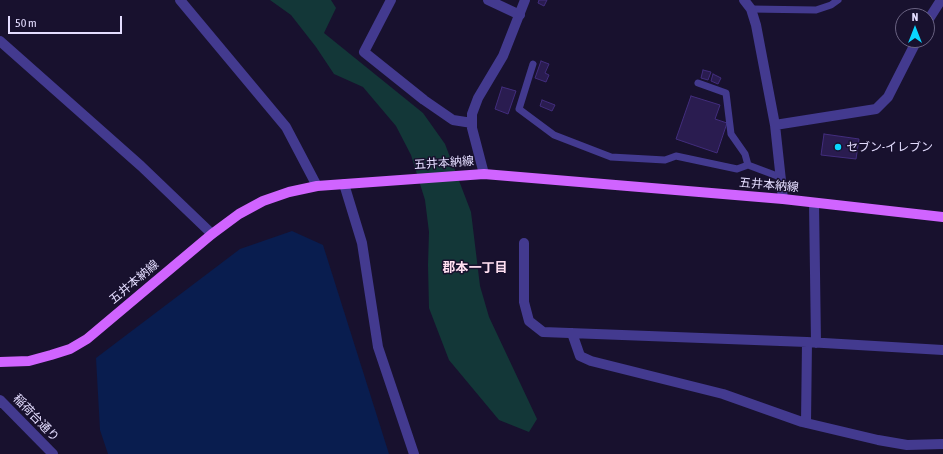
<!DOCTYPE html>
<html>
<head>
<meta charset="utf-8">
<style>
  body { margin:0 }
  #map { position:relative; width:943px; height:454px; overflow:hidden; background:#18112e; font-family:"Asap Condensed",sans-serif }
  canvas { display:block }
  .north { position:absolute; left:895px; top:8px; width:40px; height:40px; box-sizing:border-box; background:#18112e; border:1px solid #6a6382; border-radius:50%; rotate:0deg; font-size:11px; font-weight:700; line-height:16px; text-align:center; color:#e4ddff }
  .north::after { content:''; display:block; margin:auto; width:14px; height:18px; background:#09d6ff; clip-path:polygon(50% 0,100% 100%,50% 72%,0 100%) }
  .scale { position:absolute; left:8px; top:16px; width:114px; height:18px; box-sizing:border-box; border:2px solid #e4ddff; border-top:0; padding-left:5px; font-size:12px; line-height:14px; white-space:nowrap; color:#e4ddff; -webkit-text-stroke:3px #18112e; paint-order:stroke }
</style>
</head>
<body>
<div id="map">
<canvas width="943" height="454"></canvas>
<div class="north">N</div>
<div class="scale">50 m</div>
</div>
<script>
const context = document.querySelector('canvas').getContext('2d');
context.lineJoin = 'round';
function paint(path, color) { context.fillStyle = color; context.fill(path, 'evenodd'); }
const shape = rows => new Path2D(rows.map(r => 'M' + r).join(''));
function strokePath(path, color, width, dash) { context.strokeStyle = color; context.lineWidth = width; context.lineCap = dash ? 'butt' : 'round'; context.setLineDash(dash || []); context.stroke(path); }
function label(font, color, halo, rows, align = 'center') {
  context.font = font + ' "Asap Condensed","Noto Sans JP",sans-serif'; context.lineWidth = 3; context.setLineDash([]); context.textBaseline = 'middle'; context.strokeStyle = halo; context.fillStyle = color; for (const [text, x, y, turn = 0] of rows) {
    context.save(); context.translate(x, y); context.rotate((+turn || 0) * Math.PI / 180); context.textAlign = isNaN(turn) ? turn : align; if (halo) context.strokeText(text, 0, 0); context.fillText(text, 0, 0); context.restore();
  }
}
const green = shape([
  [270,0,331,0,336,8,324,33,423,113,445,144,471,212,480,286,489,317,537,419,529,432,499,420,449,360,429,308,428,265,429,232,425,200,411,155,396,126,363,87,334,74,316,47,291,15]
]);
const water = shape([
  [292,231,323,245,389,454,108,454,100,430,96,358,240,249]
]);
const building = shape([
  [539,0,547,0,544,6,538,3,539,0],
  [541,61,549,64,545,73,549,75,546,82,535,78,541,61],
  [703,70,711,72,708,80,701,78,703,70],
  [713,74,721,78,718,84,711,81,713,74],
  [502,87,516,91,508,114,495,109,502,87],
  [691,96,720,105,715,119,727,123,717,153,676,139,691,96],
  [542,100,555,105,552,111,540,106,542,100],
  [824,134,859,139,856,159,821,155,824,134]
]);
const service = shape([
  [751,9,816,10,831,5,838,0],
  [533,64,519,109,554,135,611,157,665,160,676,156,737,169,748,165],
  [698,83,726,93,731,134,745,154,748,165,780,177]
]);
const minor = shape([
  [180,0,286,127,317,186],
  [391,0,364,52,424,100,453,120,472,123],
  [488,0,520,15],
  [744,0,751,9,756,25,775,125,783,199],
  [927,22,941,0],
  [0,41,141,166,212,234],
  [775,125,876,109,888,97,917,40],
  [484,174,472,128,472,114,478,98,503,56,525,0],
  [344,184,362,243,378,347,414,454],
  [814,203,816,343],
  [524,243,524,302,529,321,543,332,807,342,943,350],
  [572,333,580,356,591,361,723,394,802,422,878,440,907,445,943,444],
  [806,423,807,342]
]);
const tertiary = shape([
  [0,400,53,454]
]);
const primary = shape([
  [0,362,29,361,51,355,70,349,87,339,212,234,239,214,263,201,289,192,317,186,484,174,783,199,943,217]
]);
const markers = [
  [838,147,4,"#09d6ff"]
];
const poiNames = [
  ["セブン-イレブン",846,147]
];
const streetNames = [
  ["五井本納線",444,163,-4],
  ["五井本納線",769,185,5],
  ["五井本納線",134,282,-40],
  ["稲荷台通り",36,418,46]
];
const neighbourhoodNames = [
  ["郡本一丁目",475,268]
];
paint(green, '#133738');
paint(water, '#091d4f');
paint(building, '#2a1c50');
strokePath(building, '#422d7d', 1);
strokePath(service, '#433a8f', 7);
strokePath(minor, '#433a8f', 10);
strokePath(tertiary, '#433a8f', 10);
strokePath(primary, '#d064ff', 10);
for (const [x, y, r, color] of markers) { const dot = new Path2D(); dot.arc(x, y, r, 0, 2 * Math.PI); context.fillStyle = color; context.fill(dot); strokePath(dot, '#18112e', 1.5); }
label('12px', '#e4ddff', '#18112e', poiNames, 'left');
label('12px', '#e4ddff', '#18112e', streetNames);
label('bold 13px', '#ffdff1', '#18112e', neighbourhoodNames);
</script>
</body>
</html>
